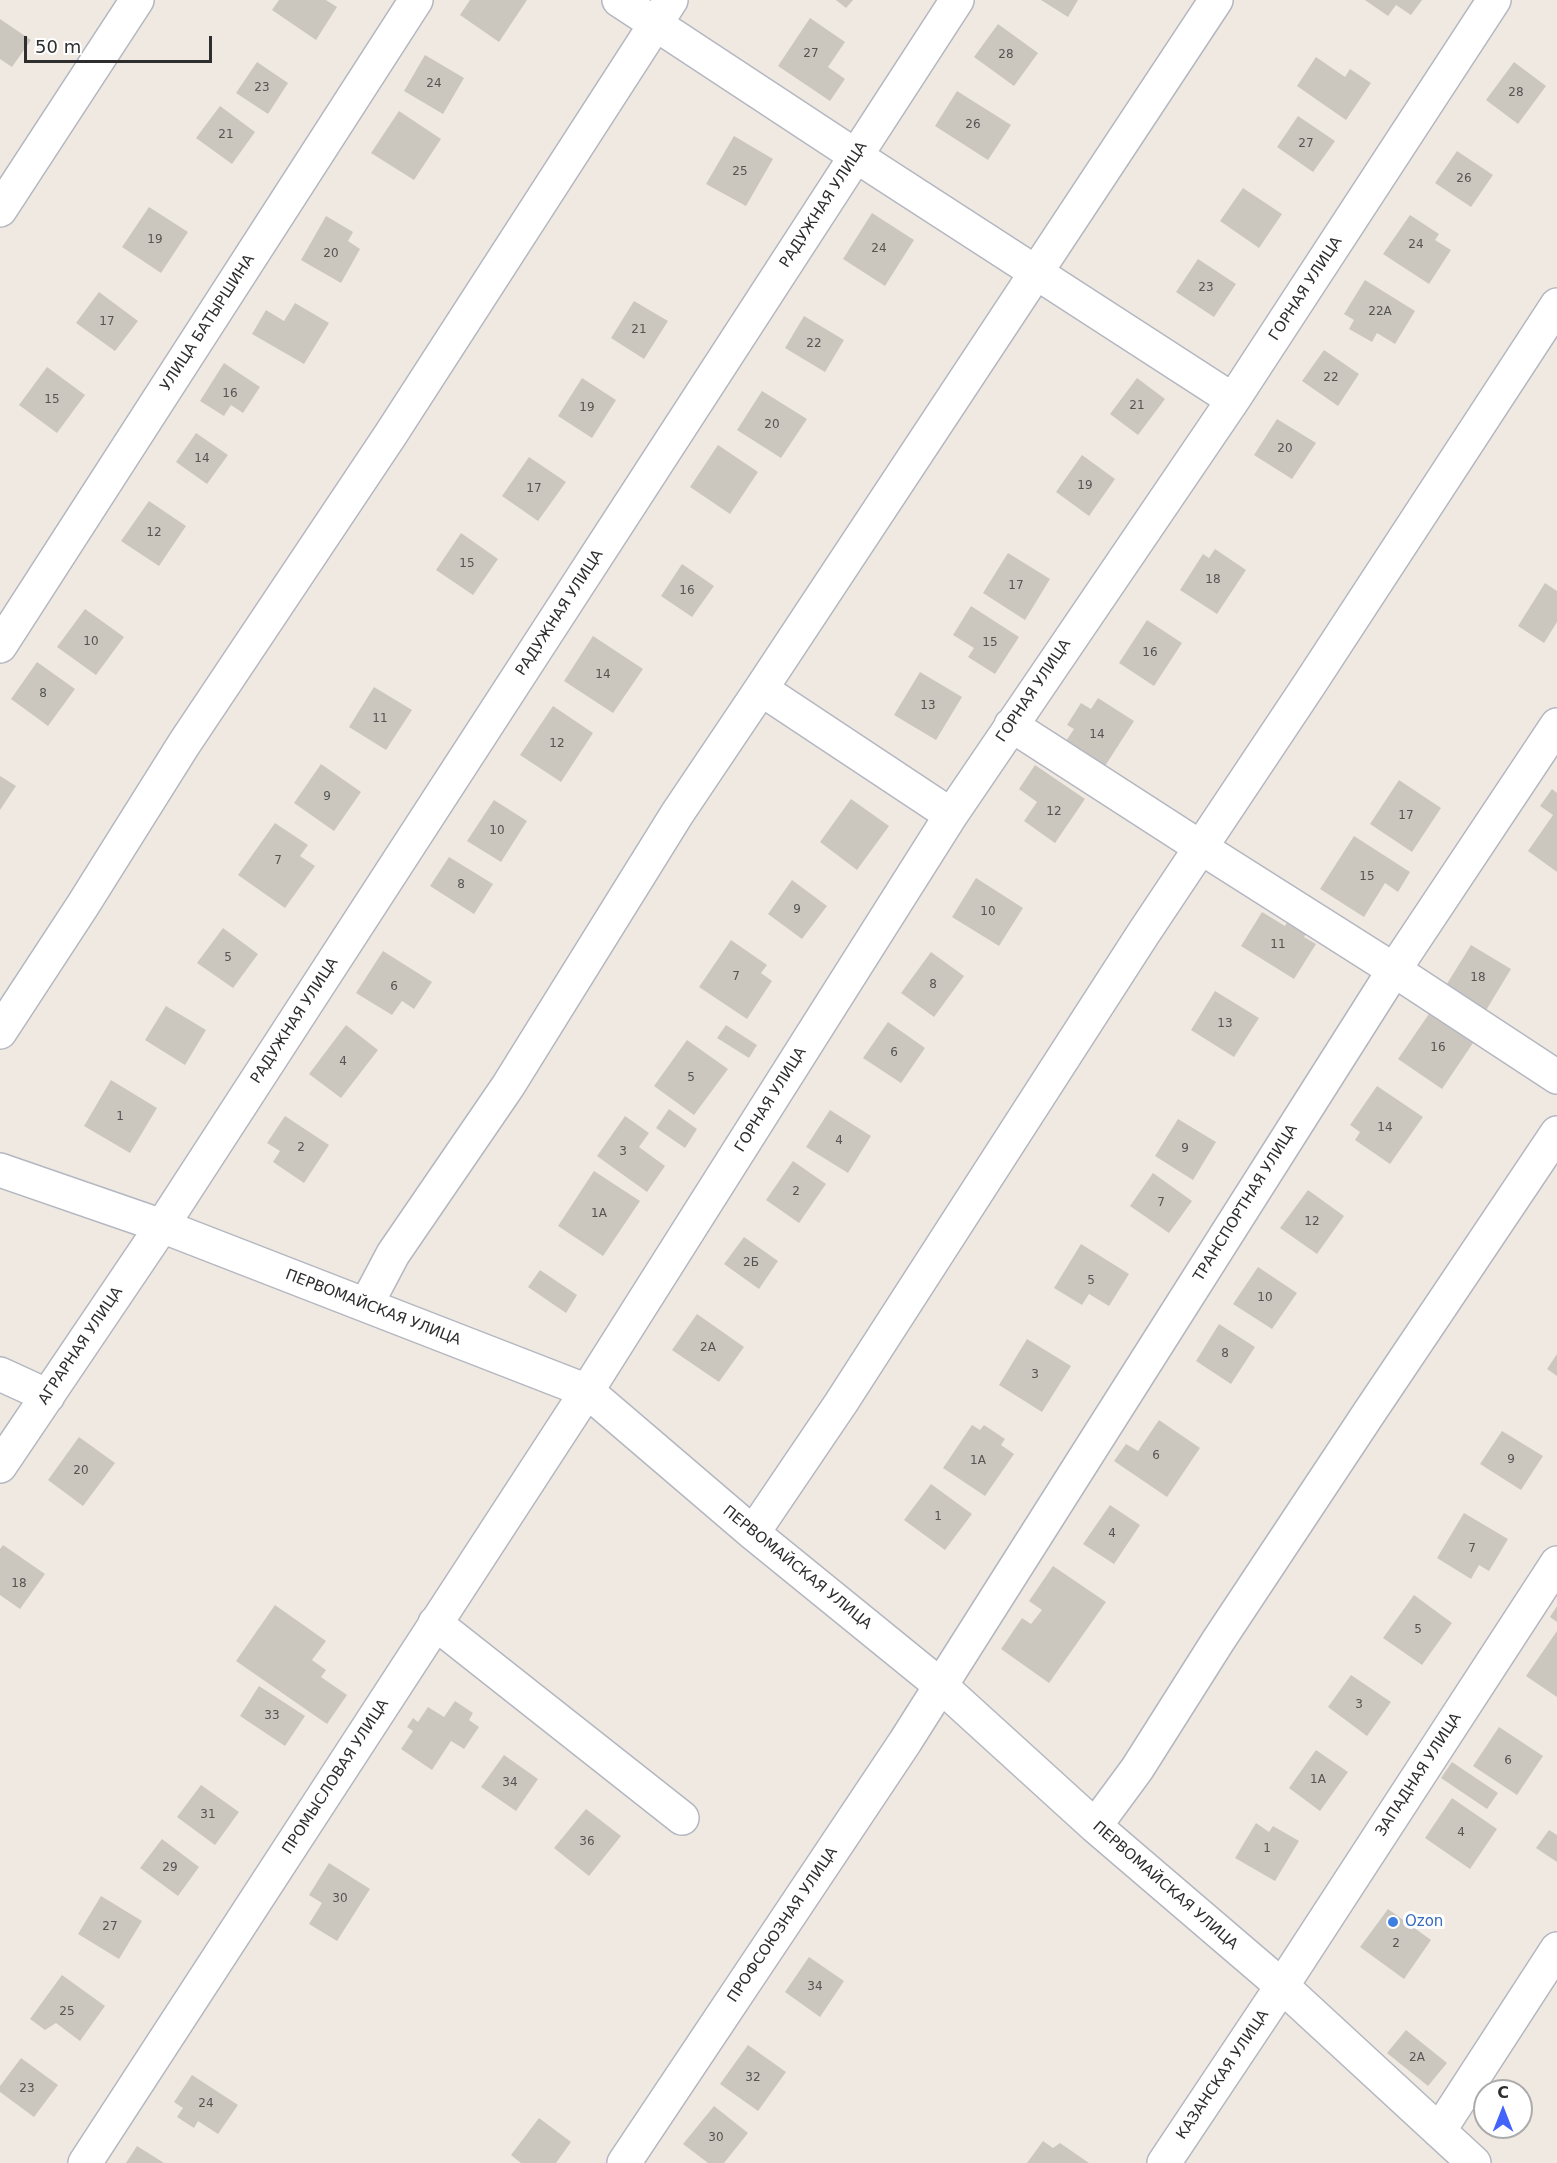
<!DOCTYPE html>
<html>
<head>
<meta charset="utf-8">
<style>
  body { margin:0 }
  #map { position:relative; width:1557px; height:2163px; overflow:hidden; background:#efe9e1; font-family:"DejaVu Sans",sans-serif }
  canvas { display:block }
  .north { position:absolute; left:1473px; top:2079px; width:60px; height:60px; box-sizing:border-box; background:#fff; border:2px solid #ababab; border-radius:50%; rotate:0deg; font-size:16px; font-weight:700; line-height:24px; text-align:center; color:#2e2e2e }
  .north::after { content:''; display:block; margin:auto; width:21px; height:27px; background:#4264fb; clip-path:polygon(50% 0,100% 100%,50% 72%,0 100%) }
  .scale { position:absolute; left:24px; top:36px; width:188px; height:27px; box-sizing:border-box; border:3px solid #2e2e2e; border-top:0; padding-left:8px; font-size:18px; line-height:21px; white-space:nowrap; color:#2e2e2e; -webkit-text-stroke:4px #fff; paint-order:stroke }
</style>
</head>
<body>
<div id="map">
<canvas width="1557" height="2163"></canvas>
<div class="north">С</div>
<div class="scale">50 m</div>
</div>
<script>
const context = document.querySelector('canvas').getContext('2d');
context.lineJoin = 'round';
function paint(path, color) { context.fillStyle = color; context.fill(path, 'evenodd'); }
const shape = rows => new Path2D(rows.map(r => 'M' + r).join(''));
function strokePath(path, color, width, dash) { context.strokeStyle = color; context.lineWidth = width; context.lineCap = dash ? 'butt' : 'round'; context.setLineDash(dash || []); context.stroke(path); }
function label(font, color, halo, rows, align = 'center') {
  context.font = font + ' "DejaVu Sans",sans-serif'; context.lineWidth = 6; context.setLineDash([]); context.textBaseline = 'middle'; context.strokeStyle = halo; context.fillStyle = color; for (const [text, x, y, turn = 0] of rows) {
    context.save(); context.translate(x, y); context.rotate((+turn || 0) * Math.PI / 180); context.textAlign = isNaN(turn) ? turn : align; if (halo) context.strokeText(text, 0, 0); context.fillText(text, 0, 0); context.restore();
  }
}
const building = shape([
  [279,0,326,0,337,7,316,40,272,10],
  [470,0,527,0,499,42,460,15],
  [836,0,853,0,846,8],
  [1041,0,1078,0,1068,17],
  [1365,0,1422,0,1411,15,1396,5,1388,16],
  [810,18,845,42,828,67,845,79,830,101,778,66],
  [0,19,31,40,12,67,0,59],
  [998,24,1038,53,1014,86,974,57],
  [425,55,464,78,443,114,404,91],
  [1316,57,1345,77,1350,69,1371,83,1346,120,1297,86],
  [257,62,288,83,268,114,236,93],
  [1514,62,1546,86,1518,124,1486,100],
  [957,91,1011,125,988,160,935,126],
  [220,106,255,132,232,164,196,138],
  [399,111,441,139,414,180,371,153],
  [1298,116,1335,141,1313,172,1277,147],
  [734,136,773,159,746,206,706,184],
  [1457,151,1493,175,1471,207,1435,183],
  [1243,188,1282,214,1259,248,1220,221],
  [149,207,188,232,161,273,122,247],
  [872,213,914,240,885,286,843,259],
  [1410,215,1439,234,1435,240,1451,250,1429,284,1383,254],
  [326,216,353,232,348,241,360,249,341,283,301,260],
  [1198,259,1236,284,1214,317,1176,292],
  [1365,280,1415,311,1395,344,1377,333,1372,342,1349,329,1354,320,1344,314],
  [99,292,138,321,115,351,76,323],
  [634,301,668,321,644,359,611,338],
  [295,303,329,323,304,364,252,334,266,310,284,321],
  [804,316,844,340,825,372,785,348],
  [1324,350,1359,374,1338,406,1302,381],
  [224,363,260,387,243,413,231,405,224,416,200,401],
  [47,367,85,395,57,433,19,405],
  [582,378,616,400,592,438,558,416],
  [1137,378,1165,399,1138,435,1110,414],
  [762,391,807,419,781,458,737,430],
  [1277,419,1316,443,1292,479,1254,455],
  [196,433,228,455,207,484,176,462],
  [718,445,758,472,730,514,690,487],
  [1082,455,1115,479,1089,516,1056,492],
  [529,457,566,482,538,521,502,496],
  [149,501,186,526,159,566,121,541],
  [461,533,498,559,473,595,436,570],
  [1215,549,1246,570,1217,614,1180,590,1203,554,1209,558],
  [1008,553,1050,579,1025,620,983,593],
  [682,564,714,586,692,617,661,596],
  [1545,583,1557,591,1557,622,1544,643,1518,626],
  [971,606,1019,637,995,674,968,657,974,648,953,635],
  [85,609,124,637,96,675,57,647],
  [1147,620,1182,643,1154,686,1119,663],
  [593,636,643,669,613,713,564,681],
  [37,662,75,689,48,726,11,699],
  [920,672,962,697,936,740,894,715],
  [374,687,412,710,386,750,349,727],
  [1098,698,1134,721,1105,766,1066,741,1074,729,1067,725,1081,703,1091,709],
  [553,706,593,733,561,782,520,755],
  [321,764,361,792,334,831,294,803],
  [1035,765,1085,799,1055,843,1024,821,1037,802,1019,789],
  [0,776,16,786,0,810],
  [1399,780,1441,808,1412,852,1370,824],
  [1552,789,1557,793,1557,872,1528,851,1553,815,1540,806],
  [851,799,889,826,857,870,820,842],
  [494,800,527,821,501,862,467,841],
  [275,823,308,845,300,856,315,866,285,908,238,875],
  [1354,836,1410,872,1398,892,1385,883,1364,917,1320,889],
  [449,857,493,884,474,914,430,886],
  [976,878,1023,908,999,946,952,917],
  [792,880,827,906,802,939,768,914],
  [1262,912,1285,926,1290,917,1309,929,1304,937,1316,944,1294,979,1241,946],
  [223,928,258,954,233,988,197,963],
  [731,940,767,965,761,973,772,981,747,1019,699,987],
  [1471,945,1511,969,1485,1012,1445,987],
  [383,951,432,982,414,1009,402,1001,392,1015,356,993],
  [931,952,964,976,934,1017,901,993],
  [1215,991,1259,1018,1234,1057,1191,1030],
  [166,1006,206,1030,185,1065,145,1040],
  [1433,1008,1477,1037,1442,1089,1398,1059],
  [888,1022,925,1048,901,1083,863,1058],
  [346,1025,378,1050,341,1098,309,1074],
  [726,1025,757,1045,749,1058,717,1038],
  [687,1040,728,1069,694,1115,654,1086],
  [111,1080,157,1108,130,1153,84,1126],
  [1377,1086,1423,1117,1390,1164,1355,1140,1360,1132,1350,1125],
  [669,1109,697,1129,685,1148,656,1128],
  [830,1110,871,1136,848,1173,806,1147],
  [285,1116,329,1145,304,1183,273,1162,280,1151,267,1143],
  [625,1116,649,1133,639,1147,665,1166,647,1192,597,1156],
  [1178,1119,1216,1142,1193,1180,1155,1156],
  [793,1161,826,1184,799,1223,766,1200],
  [594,1171,640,1201,603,1256,558,1226],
  [1153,1173,1192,1201,1169,1233,1130,1206],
  [1308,1190,1344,1216,1317,1254,1280,1228],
  [744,1237,778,1261,759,1289,724,1264],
  [1081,1244,1129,1274,1109,1306,1089,1294,1082,1305,1054,1288],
  [1258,1267,1297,1293,1272,1329,1233,1304],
  [540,1270,577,1295,566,1313,528,1287],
  [697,1314,744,1347,719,1382,672,1350],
  [1219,1324,1255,1347,1231,1384,1196,1361],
  [1027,1339,1071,1366,1042,1412,999,1385],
  [1557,1354,1557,1376,1547,1369],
  [1159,1420,1200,1448,1167,1497,1114,1461,1126,1444,1138,1451],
  [972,1425,980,1430,984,1425,1005,1439,1001,1445,1014,1454,985,1496,943,1468],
  [1502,1431,1543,1456,1521,1490,1480,1464],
  [79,1437,115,1463,83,1506,48,1480],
  [931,1484,972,1514,945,1550,904,1520],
  [1110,1505,1140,1525,1114,1564,1083,1544],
  [1464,1513,1508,1539,1489,1571,1479,1565,1471,1579,1437,1558],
  [3,1545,45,1574,20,1609,0,1595,0,1549],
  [1053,1566,1106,1602,1049,1683,1001,1649,1022,1618,1031,1624,1042,1610,1029,1601],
  [1414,1595,1452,1623,1422,1665,1383,1638],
  [275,1605,326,1641,312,1660,326,1670,321,1677,347,1695,327,1724,236,1661],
  [1557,1606,1557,1622,1550,1617],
  [1557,1631,1557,1697,1526,1676],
  [1351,1675,1391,1702,1367,1736,1328,1707],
  [259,1686,305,1716,285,1746,240,1716],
  [455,1701,473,1713,469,1720,479,1727,464,1749,451,1741,432,1770,401,1749,413,1731,407,1727,413,1718,418,1722,428,1707,444,1717],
  [1499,1727,1543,1756,1517,1795,1473,1766],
  [1316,1750,1348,1772,1320,1811,1289,1788],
  [504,1755,538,1779,516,1811,481,1787],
  [1452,1762,1498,1793,1487,1809,1441,1778],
  [201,1785,239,1812,215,1845,177,1817],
  [1452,1798,1497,1829,1470,1869,1425,1838],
  [586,1809,621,1836,589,1876,554,1848],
  [1256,1823,1269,1832,1273,1826,1299,1841,1275,1881,1235,1858],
  [1549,1830,1557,1835,1557,1862,1536,1848],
  [162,1839,199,1867,178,1896,140,1868],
  [329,1863,370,1889,337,1941,309,1924,322,1903,309,1895],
  [101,1896,142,1921,119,1959,78,1934],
  [1388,1909,1431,1940,1404,1979,1360,1947],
  [809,1957,844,1981,820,2017,785,1992],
  [62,1975,105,2006,80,2041,56,2023,45,2030,30,2019],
  [1406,2030,1447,2063,1428,2086,1387,2053],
  [748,2045,786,2072,758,2111,720,2084],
  [21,2058,58,2085,34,2117,0,2092,0,2086],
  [192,2075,238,2105,218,2134,198,2121,194,2128,177,2117,183,2108,174,2102],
  [714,2106,748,2133,724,2163,708,2163,683,2144],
  [539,2118,571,2142,556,2163,521,2163,511,2155],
  [1043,2141,1053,2148,1060,2143,1089,2163,1027,2163],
  [137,2146,164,2163,126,2163]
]);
const minor = shape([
  [619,0,856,156,1233,400],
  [0,210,137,0],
  [0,646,416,0],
  [761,689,951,815],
  [1011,725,1200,847,1394,970,1557,1077],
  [0,1032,83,905,184,744,391,434,671,0],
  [0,1170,162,1226,587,1391,753,1533,940,1685,1095,1826,1282,1986,1474,2163],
  [366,1305,393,1254,508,1086,677,814,761,689,1216,0],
  [0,1374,48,1396],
  [0,1466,162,1226,957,0],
  [753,1533,841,1403,1143,934,1309,685,1557,305],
  [435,1623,682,1818],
  [1095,1826,1137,1769,1218,1641,1369,1413,1557,1133],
  [1439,2131,1557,1949],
  [85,2163,587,1391,951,815,1233,400,1494,0],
  [624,2163,905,1742,1394,970,1557,725],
  [1164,2163,1282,1986,1557,1563]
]);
const markers = [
  [1393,1922,6,"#3f7fe0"]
];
const numberNames = [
  ["27",811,54],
  ["28",1006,55],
  ["24",434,84],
  ["23",262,88],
  ["28",1516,93],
  ["26",973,125],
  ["21",226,135],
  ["27",1306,144],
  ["25",740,172],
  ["26",1464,179],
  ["19",155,240],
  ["24",1416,245],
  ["24",879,249],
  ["20",331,254],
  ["23",1206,288],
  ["22А",1380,312],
  ["17",107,322],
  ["21",639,330],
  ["22",814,344],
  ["22",1331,378],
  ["16",230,394],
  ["15",52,400],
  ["21",1137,406],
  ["19",587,408],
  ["20",772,425],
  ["20",1285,449],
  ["14",202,459],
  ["19",1085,486],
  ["17",534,489],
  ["12",154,533],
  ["15",467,564],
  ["18",1213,580],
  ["17",1016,586],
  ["16",687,591],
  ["10",91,642],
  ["15",990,643],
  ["16",1150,653],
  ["14",603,675],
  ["8",43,694],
  ["13",928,706],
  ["11",380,719],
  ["14",1097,735],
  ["12",557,744],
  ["9",327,797],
  ["12",1054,812],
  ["17",1406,816],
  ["10",497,831],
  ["7",278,861],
  ["15",1367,877],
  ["8",461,885],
  ["9",797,910],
  ["10",988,912],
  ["11",1278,945],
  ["5",228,958],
  ["7",736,977],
  ["18",1478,978],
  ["8",933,985],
  ["6",394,987],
  ["13",1225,1024],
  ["16",1438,1048],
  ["6",894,1053],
  ["4",343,1062],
  ["5",691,1078],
  ["1",120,1117],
  ["14",1385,1128],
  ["4",839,1141],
  ["2",301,1148],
  ["9",1185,1149],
  ["3",623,1152],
  ["2",796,1192],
  ["7",1161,1203],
  ["1А",599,1214],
  ["12",1312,1222],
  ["2Б",751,1263],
  ["5",1091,1281],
  ["10",1265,1298],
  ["2А",708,1348],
  ["8",1225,1354],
  ["3",1035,1375],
  ["6",1156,1456],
  ["9",1511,1460],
  ["1А",978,1461],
  ["20",81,1471],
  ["1",938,1517],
  ["4",1112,1534],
  ["7",1472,1549],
  ["18",19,1584],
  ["5",1418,1630],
  ["3",1359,1705],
  ["33",272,1716],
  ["6",1508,1761],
  ["1А",1318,1780],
  ["34",510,1783],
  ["31",208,1815],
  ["4",1461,1833],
  ["36",587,1842],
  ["1",1267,1849],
  ["29",170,1868],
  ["30",340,1899],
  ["27",110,1927],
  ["2",1396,1944],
  ["34",815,1987],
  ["25",67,2012],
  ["2А",1417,2058],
  ["32",753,2078],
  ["23",27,2089],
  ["24",206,2104],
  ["30",716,2138]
];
const streetNames = [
  ["РАДУЖНАЯ УЛИЦА",824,205,-57],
  ["ГОРНАЯ УЛИЦА",1306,289,-57],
  ["УЛИЦА БАТЫРШИНА",208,323,-57],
  ["РАДУЖНАЯ УЛИЦА",560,613,-57],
  ["ГОРНАЯ УЛИЦА",1034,691,-56],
  ["РАДУЖНАЯ УЛИЦА",295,1021,-57],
  ["ГОРНАЯ УЛИЦА",771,1100,-58],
  ["ТРАНСПОРТНАЯ УЛИЦА",1246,1203,-58],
  ["ПЕРВОМАЙСКАЯ УЛИЦА",373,1308,21],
  ["АГРАРНАЯ УЛИЦА",81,1346,-56],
  ["ПЕРВОМАЙСКАЯ УЛИЦА",797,1568,39],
  ["ЗАПАДНАЯ УЛИЦА",1419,1775,-57],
  ["ПРОМЫСЛОВАЯ УЛИЦА",336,1777,-57],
  ["ПЕРВОМАЙСКАЯ УЛИЦА",1165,1886,41],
  ["ПРОФСОЮЗНАЯ УЛИЦА",783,1925,-56],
  ["КАЗАНСКАЯ УЛИЦА",1223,2075,-56]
];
const shopNames = [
  ["Ozon",1405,1922]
];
paint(building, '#cbc7bf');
strokePath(minor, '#b4b7c1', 36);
strokePath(minor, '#fff', 33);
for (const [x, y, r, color] of markers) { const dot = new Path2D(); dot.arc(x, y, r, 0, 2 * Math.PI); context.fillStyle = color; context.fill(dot); strokePath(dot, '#fff', 2); }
label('12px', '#555452', null, numberNames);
label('15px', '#2e2e2e', '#fff', streetNames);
label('15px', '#366cbe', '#fff', shopNames, 'left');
</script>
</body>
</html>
